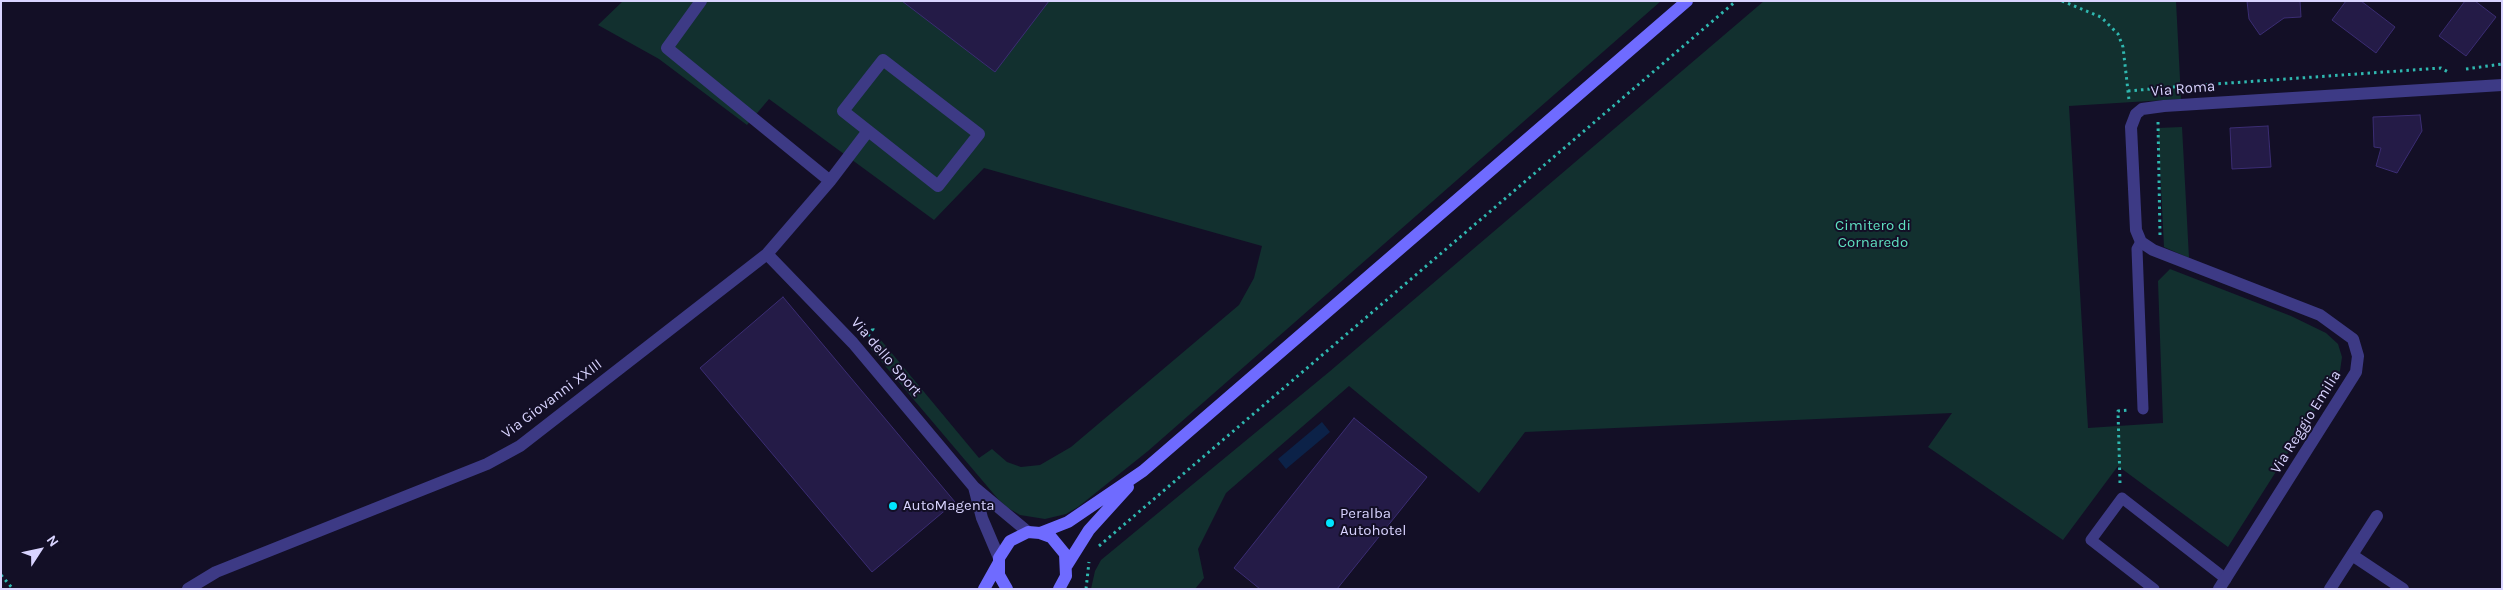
<!DOCTYPE html>
<html>
<head>
<meta charset="utf-8">
<style>
  body { margin:0 }
  #map { position:relative; width:2503px; height:590px; overflow:hidden; background:#130f26; font-family:Karla,sans-serif }
  canvas { display:block }
  .frame { position:absolute; inset:0; border:2px solid #d9d4ff; pointer-events:none }
  .north { position:absolute; left:15px; top:525px; width:50px; height:50px; -webkit-text-stroke:4px #130f26; paint-order:stroke; rotate:55deg; font-size:14px; font-weight:700; line-height:20px; text-align:center; color:#d9d4ff }
  .north::after { content:''; display:block; margin:auto; width:18px; height:22px; background:#d9d4ff; clip-path:polygon(50% 0,100% 100%,50% 72%,0 100%) }
</style>
</head>
<body>
<div id="map">
<canvas width="2503" height="590"></canvas>
<div class="frame"></div>
<div class="north">N</div>
</div>
<script>
const context = document.querySelector('canvas').getContext('2d');
context.lineJoin = 'round';
function paint(path, color) { context.fillStyle = color; context.fill(path, 'evenodd'); }
const shape = rows => new Path2D(rows.map(r => 'M' + r).join(''));
function strokePath(path, color, width, dash) { context.strokeStyle = color; context.lineWidth = width; context.lineCap = dash ? 'butt' : 'round'; context.setLineDash(dash || []); context.stroke(path); }
function label(font, color, halo, rows, align = 'center') {
  context.font = font + ' Karla,sans-serif'; context.lineWidth = 4; context.setLineDash([]); context.textBaseline = 'middle'; context.strokeStyle = halo; context.fillStyle = color; for (const [text, x, y, turn = 0] of rows) {
    context.save(); context.translate(x, y); context.rotate((+turn || 0) * Math.PI / 180); context.textAlign = isNaN(turn) ? turn : align; if (halo) context.strokeText(text, 0, 0); context.fillText(text, 0, 0); context.restore();
  }
}
const green = shape([
  [623,1,1661,1,1148,451,1078,507,1066,514,1045,519,1020,515,1008,508,998,499,870,348,880,339,979,458,992,449,1007,462,1021,467,1040,465,1071,447,1239,305,1254,278,1262,246,984,168,934,220,769,99,747,125,659,59,598,25],
  [1764,1,2176,1,2181,99,2069,106,2088,428,2163,423,2158,281,2170,269,2291,316,2326,333,2338,344,2342,357,2340,371,2228,547,2118,466,2063,540,1928,447,1952,413,1525,432,1479,493,1349,386,1226,493,1198,549,1204,578,1195,589,1091,589,1095,571,1101,560,1329,372],
  [2182,127,2189,258,2164,247,2158,128]
]);
const water = shape([
  [1322,422,1330,432,1286,469,1278,459]
]);
const building = shape([
  [902,1,1049,1,995,72,902,1],
  [2247,1,2300,1,2301,17,2284,18,2260,35,2249,19,2247,1],
  [2346,1,2361,1,2395,27,2376,53,2332,20,2346,1],
  [2465,1,2475,1,2496,17,2466,56,2439,36,2465,1],
  [2420,115,2422,131,2397,173,2376,166,2381,148,2374,147,2373,117,2420,115],
  [2268,126,2271,167,2232,169,2230,128,2268,126],
  [783,297,955,502,872,572,700,368,783,297],
  [1354,418,1427,477,1337,589,1260,589,1234,568,1354,418]
]);
const path = shape([
  [2062,1,2101,17,2118,34,2123,47,2129,100],
  [2466,69,2502,64],
  [2173,87,2441,68,2448,72],
  [2128,91,2162,88],
  [2158,122,2160,236],
  [868,336,873,329,872,327],
  [2120,483,2118,411,2129,410],
  [1099,546,1736,1],
  [1,575,13,589],
  [1086,589,1089,562]
]);
const lane = shape([
  [2141,242,2137,249,2143,409],
  [2154,589,2091,540,2122,498,2226,579]
]);
const street = shape([
  [701,1,667,48,830,181],
  [883,60,979,134,938,186,843,111,883,60],
  [767,254,853,343,974,487,1028,532],
  [974,487,982,518,999,558],
  [2352,555,2403,589],
  [188,589,216,572,487,464,520,446,767,254,830,181,868,131],
  [2219,589,2356,372,2358,356,2353,339,2320,315,2153,250,2141,242,2136,230,2131,127,2136,114,2142,109,2164,106,2502,85],
  [2330,589,2377,516]
]);
const secondary = shape([
  [1040,533,1068,522,1143,471,1687,1],
  [1067,565,1089,530,1128,487],
  [984,589,998,564],
  [1007,589,999,575,999,558,1010,541,1028,532,1040,533,1051,537,1065,554,1066,576,1059,589]
]);
const markers = [
  [893,506,5,"#00e5ff"],
  [1330,523,5,"#00e5ff"]
];
const streetNames = [
  ["Via Roma",2183,89,-5],
  ["Via dello Sport",886,357,49],
  ["Via Giovanni XXIII",552,399,-37],
  ["Via Reggio Emilia",2306,422,-58]
];
const parkNames = [
  ["Cimitero di",1873,226],
  ["Cornaredo",1873,243]
];
const poiNames = [
  ["AutoMagenta",903,506],
  ["Peralba",1340,514],
  ["Autohotel",1340,531]
];
paint(green, '#12302f');
paint(water, '#0c2248');
paint(building, '#241b47');
strokePath(building, '#3b2d73', 1);
strokePath(path, '#2fb8b0', 3, [2.5, 4]);
strokePath(lane, '#3d3a85', 11);
strokePath(street, '#3d3a85', 12);
strokePath(secondary, '#6f6bff', 12);
for (const [x, y, r, color] of markers) { const dot = new Path2D(); dot.arc(x, y, r, 0, 2 * Math.PI); context.fillStyle = color; context.fill(dot); strokePath(dot, '#130f26', 2); }
label('15px', '#d9d4ff', '#130f26', streetNames);
label('15px', '#5fe0c0', '#130f26', parkNames);
label('15px', '#d9d4ff', '#130f26', poiNames, 'left');
</script>
</body>
</html>
